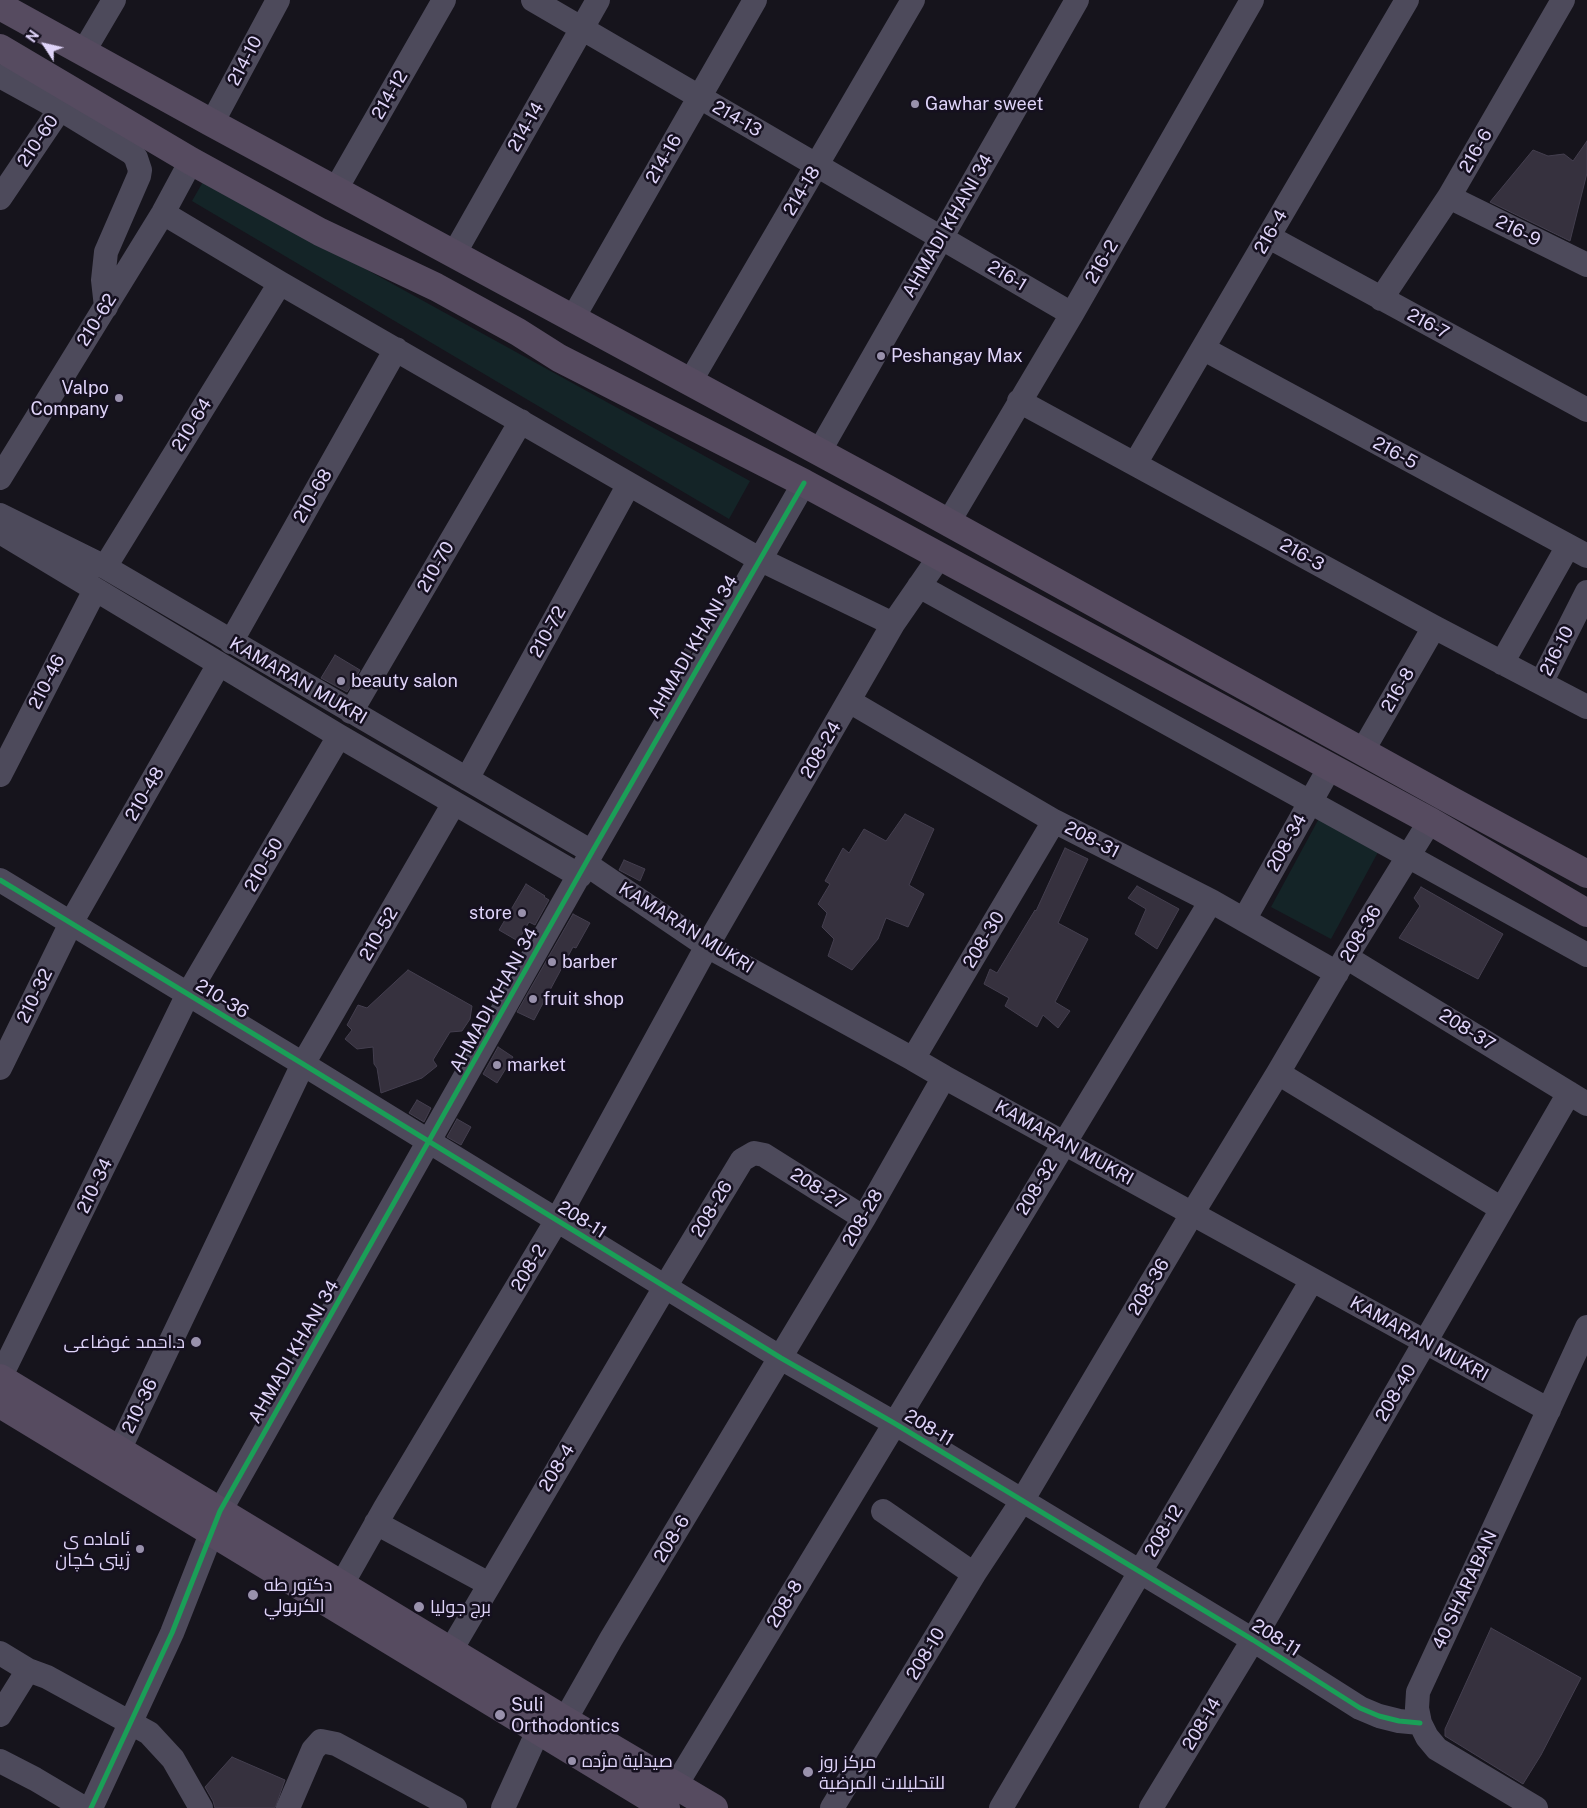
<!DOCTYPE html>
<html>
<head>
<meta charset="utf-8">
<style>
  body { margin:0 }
  #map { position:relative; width:1587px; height:1808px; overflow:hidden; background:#16141c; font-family:"Public Sans",sans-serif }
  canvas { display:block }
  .north { position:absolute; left:20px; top:20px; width:50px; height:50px; -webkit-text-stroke:4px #15101f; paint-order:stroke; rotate:305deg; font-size:14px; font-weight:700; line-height:20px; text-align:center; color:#dfd4f9 }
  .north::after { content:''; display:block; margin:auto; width:18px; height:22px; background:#dfd4f9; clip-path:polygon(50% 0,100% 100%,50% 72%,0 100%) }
</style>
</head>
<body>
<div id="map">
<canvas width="1587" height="1808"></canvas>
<div class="north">N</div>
</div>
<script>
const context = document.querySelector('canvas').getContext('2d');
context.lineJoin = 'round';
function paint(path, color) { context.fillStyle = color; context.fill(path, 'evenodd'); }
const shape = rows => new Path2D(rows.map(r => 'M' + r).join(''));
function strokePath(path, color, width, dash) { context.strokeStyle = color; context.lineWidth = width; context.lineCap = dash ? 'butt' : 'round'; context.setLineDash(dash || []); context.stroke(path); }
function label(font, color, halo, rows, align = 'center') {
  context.font = font + ' "Public Sans",Cairo,sans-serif'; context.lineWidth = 5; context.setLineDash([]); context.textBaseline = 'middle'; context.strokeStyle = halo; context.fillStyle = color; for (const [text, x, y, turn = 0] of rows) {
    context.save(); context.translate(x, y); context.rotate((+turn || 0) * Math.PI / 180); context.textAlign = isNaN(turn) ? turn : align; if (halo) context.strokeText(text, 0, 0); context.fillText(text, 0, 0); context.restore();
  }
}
const green = shape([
  [204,180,750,481,729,519,192,201],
  [1323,811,1383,843,1331,939,1271,907]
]);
const building = shape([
  [1587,141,1587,173,1570,241,1490,202,1533,150,1548,156,1564,154,1573,161,1587,141],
  [686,647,692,650,679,672,674,670,686,647],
  [335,655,360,670,347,692,321,678,335,655],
  [905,814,934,829,909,885,924,894,908,927,886,918,878,939,852,970,828,956,834,939,822,927,827,913,818,904,830,884,825,881,843,848,849,853,864,829,886,841,905,814],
  [1065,848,1088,859,1058,923,1088,939,1055,1002,1070,1011,1058,1028,1043,1015,1037,1027,1005,1006,1009,998,984,984,990,969,997,973,1035,910,1036,911,1065,848],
  [624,860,645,869,640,881,619,870,624,860],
  [526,884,545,896,544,897,549,900,535,925,529,922,518,941,499,930,526,884],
  [1137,886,1179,909,1157,949,1135,934,1146,909,1128,898,1137,886],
  [1421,887,1503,934,1478,979,1399,938,1420,906,1414,898,1421,887],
  [573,914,590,923,576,948,573,947,534,1020,517,1012,573,914],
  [408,970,472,1006,470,1019,462,1031,450,1032,433,1060,437,1066,422,1078,381,1093,377,1068,374,1064,373,1047,357,1049,345,1039,352,1030,347,1025,358,1005,367,1008,408,970],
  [498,1047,513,1057,497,1083,483,1074,498,1047],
  [417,1100,431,1108,424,1122,409,1113,417,1100],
  [457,1119,471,1127,461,1145,447,1137,457,1119],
  [1491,1628,1581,1678,1541,1755,1523,1784,1445,1736,1445,1729,1491,1628],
  [232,1757,285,1780,275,1808,215,1808,213,1801,205,1787,232,1757]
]);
const minor = shape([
  [533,0,1072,314],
  [84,51,114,0],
  [0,76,60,109,132,153,136,158,140,170,139,176,106,252,103,280,106,307],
  [212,123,278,0],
  [336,189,444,0],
  [1449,197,1587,265],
  [0,198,60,109],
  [163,213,280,283,759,559,893,624],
  [1269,237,1587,410],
  [454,254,598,0],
  [1381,299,1449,197,1563,0],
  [573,318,755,0],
  [1204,349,1587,556],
  [690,382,913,0],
  [1019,401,1434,627,1587,707],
  [819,452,1077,0],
  [1135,464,1407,0],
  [0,478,163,213,191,161],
  [0,515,105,567,592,852],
  [948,523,1072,314,1252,0],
  [0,532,339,736,580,876],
  [105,567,280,283],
  [919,586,1587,955],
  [231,642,396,349],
  [1502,663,1568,546],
  [1541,683,1587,592],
  [849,701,1054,821,1211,901,1337,973],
  [351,712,521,421],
  [1362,752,1434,627],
  [0,775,95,590],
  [467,779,629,484],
  [586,864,707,946,913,1059,944,1077,1549,1410],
  [0,880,303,1064,781,1358,894,1423,1253,1640,1360,1708,1379,1716,1399,1721,1420,1723],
  [1244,920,1330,767],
  [1346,957,1587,1104],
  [913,1059,1054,821],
  [0,1068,71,923,219,664],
  [1278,1073,1502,1209],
  [0,1378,188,994,339,736],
  [119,1450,303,1064,454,803],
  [883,1511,974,1574],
  [376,1523,489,1584],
  [342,1584,385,1508,557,1220,707,946,893,624,940,556],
  [451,1650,665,1287,742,1160,754,1153,764,1155,864,1218],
  [0,1653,28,1670,47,1677,149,1733,173,1759,201,1808],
  [0,1715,28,1670],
  [565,1720,611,1639,864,1218,944,1077],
  [0,1761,35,1779,84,1808],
  [676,1785,1211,901],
  [91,1808,172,1633,220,1511,592,852,804,483],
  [288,1808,313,1750,321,1741,336,1744,455,1808],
  [503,1808,538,1731],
  [832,1808,974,1574,1022,1501,1192,1214,1278,1073,1346,957,1430,821],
  [1001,1808,1312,1280],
  [1151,1808,1253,1640,1569,1093],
  [1536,1808,1437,1749,1427,1737,1420,1723,1417,1708,1418,1692,1587,1327]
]);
const major = shape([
  [0,6,212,123,886,488,1454,802,1587,874],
  [0,48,191,161,320,232,436,287,518,332,559,358,804,483,1430,821,1587,913],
  [0,1378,565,1720,714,1808],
  [0,1404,666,1808]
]);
const cycleway = shape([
  [0,880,303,1064,781,1358,894,1423,1253,1640,1360,1708,1379,1716,1399,1721,1420,1723],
  [91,1808,172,1633,220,1511,592,852,804,483]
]);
const markers = [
  [915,104,5,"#9991ac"],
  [881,356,5,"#9991ac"],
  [119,398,5,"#9991ac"],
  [341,681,5,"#9991ac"],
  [522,913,5,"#9991ac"],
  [552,962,5,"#9991ac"],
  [533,999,5,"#9991ac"],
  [497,1065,5,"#9991ac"],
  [196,1342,6,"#9991ac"],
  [140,1549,5,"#9991ac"],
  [253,1595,6,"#9991ac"],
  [419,1607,6,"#9991ac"],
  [500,1715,6,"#9991ac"],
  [572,1761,5,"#9991ac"],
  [808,1772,6,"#9991ac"]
];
const streetNames = [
  ["214-10",245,61,-62],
  ["214-12",390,95,-60],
  ["214-13",737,119,30],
  ["214-14",526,127,-60],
  ["210-60",38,141,-56],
  ["216-6",1476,151,-60],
  ["214-16",664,159,-60],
  ["214-18",802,191,-59],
  ["AHMADI KHANI 34",948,226,-60],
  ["216-9",1518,231,26],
  ["216-4",1271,232,-60],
  ["216-2",1102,262,-60],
  ["216-1",1007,276,31],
  ["210-62",97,320,-58],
  ["216-7",1428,324,28],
  ["210-64",192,425,-58],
  ["216-5",1395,453,28],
  ["210-68",313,496,-60],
  ["216-3",1302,555,29],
  ["210-70",436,567,-60],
  ["210-72",548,632,-61],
  ["AHMADI KHANI 34",693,647,-60],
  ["216-10",1557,651,-63],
  ["KAMARAN MUKRI",298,681,30],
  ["210-46",47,682,-63],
  ["216-8",1398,690,-60],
  ["208-24",821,750,-60],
  ["210-48",145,794,-60],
  ["208-31",1092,840,27],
  ["208-34",1287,843,-61],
  ["210-50",264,865,-60],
  ["KAMARAN MUKRI",686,928,32],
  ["210-52",379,934,-60],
  ["208-36",1361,934,-59],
  ["208-30",984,940,-59],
  ["210-32",35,996,-64],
  ["210-36",222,999,31],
  ["AHMADI KHANI 34",494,1000,-61],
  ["208-37",1467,1030,32],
  ["KAMARAN MUKRI",1064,1143,29],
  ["210-34",95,1186,-64],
  ["208-32",1037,1187,-59],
  ["208-27",818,1189,32],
  ["208-26",712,1209,-59],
  ["208-28",863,1218,-60],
  ["208-11",582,1220,32],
  ["208-2",529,1268,-59],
  ["208-36",1149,1287,-59],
  ["KAMARAN MUKRI",1419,1339,29],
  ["AHMADI KHANI 34",294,1352,-60],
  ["208-40",1396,1393,-60],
  ["210-36",140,1406,-64],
  ["208-11",929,1428,31],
  ["208-4",557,1468,-59],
  ["208-12",1164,1531,-59],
  ["208-6",672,1539,-59],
  ["40 SHARABAN",1465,1590,-65],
  ["208-8",785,1604,-59],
  ["208-11",1276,1638,32],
  ["208-10",926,1654,-59],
  ["208-14",1202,1724,-59]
];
const poiNames = [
  ["Gawhar sweet",925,104],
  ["Peshangay Max",891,356],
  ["Valpo",109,388,"right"],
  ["Company",109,409,"right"],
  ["beauty salon",351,681],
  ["store",512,913,"right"],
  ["barber",562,962],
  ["fruit shop",543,999],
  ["market",507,1065],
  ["د.احمد غوضاعی",185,1342,"right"],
  ["ئاماده ى",130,1539,"right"],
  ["ژينى كچان",130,1560,"right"],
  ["دكتور طه",264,1585],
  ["الكربولي",264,1606],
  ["برج جوليا",430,1607],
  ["Suli",511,1705],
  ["Orthodontics",511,1726],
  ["صيدلية مژده",582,1761],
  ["مركز روز",819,1762],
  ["للتحليلات المرضية",819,1783]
];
paint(green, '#142427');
paint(building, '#36313e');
strokePath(building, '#443f4f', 1);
strokePath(minor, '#4d4a5b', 24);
strokePath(major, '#564b60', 28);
strokePath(cycleway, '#1a9f57', 5);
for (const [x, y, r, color] of markers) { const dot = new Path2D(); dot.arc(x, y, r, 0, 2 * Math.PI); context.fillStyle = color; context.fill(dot); strokePath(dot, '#15101f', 2); }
label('18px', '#dfd4f9', '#15101f', streetNames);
label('18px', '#dfd4f9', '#15101f', poiNames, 'left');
</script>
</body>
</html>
